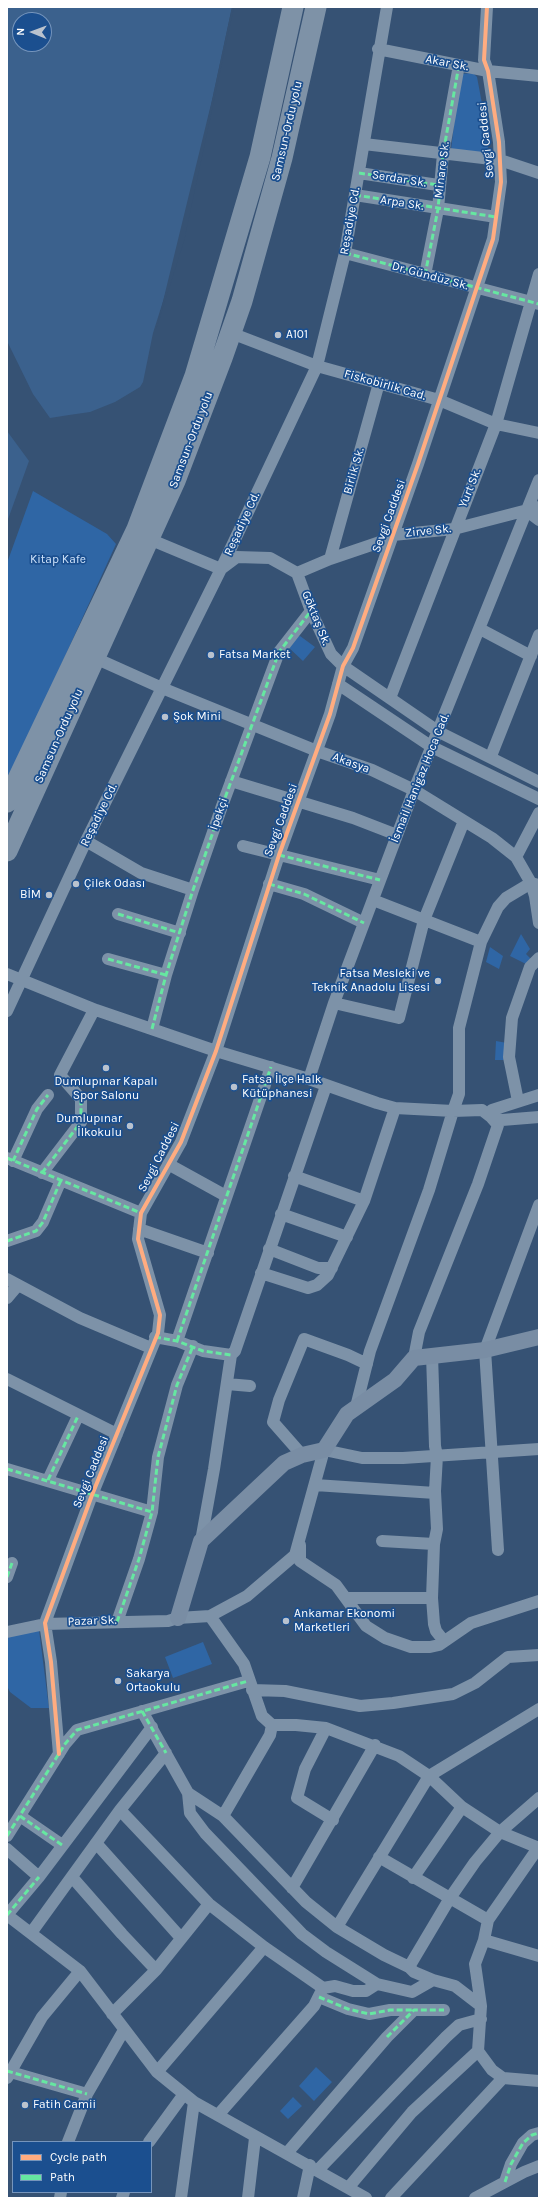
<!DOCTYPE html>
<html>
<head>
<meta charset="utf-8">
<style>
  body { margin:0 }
  #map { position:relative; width:546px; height:2205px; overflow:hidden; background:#365274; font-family:Karla,sans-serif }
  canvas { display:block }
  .frame { position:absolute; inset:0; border:8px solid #fff; pointer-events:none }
  .legend { position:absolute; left:12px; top:2141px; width:140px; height:52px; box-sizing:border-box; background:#1b4f8f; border:1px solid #7695bc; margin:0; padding:5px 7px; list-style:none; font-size:12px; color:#fff }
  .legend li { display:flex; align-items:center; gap:8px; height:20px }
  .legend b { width:20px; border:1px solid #7695bc }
  .north { position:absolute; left:12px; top:12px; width:40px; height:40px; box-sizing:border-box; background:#1b4f8f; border:1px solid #7695bc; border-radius:50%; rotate:271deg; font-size:11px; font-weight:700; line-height:16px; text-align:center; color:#fff }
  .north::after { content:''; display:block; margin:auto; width:14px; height:18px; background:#b9c2ce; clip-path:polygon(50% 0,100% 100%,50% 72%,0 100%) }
</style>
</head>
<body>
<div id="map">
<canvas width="546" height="2205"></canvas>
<div class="frame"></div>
<ul class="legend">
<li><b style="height:5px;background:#ffac80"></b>Cycle path</li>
<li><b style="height:5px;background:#66e7a1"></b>Path</li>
</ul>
<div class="north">N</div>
</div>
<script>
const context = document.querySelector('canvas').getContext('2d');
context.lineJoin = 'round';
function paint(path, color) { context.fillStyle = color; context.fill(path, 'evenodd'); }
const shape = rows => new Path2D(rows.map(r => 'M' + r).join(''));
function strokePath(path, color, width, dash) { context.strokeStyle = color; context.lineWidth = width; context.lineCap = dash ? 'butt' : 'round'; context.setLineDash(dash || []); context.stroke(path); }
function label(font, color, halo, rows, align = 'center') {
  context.font = font + ' Karla,sans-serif'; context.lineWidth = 3.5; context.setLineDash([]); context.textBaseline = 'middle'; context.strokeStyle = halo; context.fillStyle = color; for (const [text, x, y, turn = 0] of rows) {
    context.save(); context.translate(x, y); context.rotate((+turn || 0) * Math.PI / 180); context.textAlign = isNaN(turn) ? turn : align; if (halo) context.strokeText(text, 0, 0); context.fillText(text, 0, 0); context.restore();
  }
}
const green = shape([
  [473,73,477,77,486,125,488,149,487,153,451,150,460,74],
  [33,491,107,534,116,544,7,784,7,563],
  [300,636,315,647,303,661,288,647,295,637],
  [521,934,530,949,526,954,532,960,528,965,510,956],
  [490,947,503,956,499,969,486,962],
  [496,1041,507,1043,506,1060,495,1060],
  [39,1630,49,1708,31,1708,10,1692,7,1686,7,1637],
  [203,1642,212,1664,173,1678,165,1657],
  [316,2067,332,2082,314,2101,299,2086],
  [293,2097,302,2106,288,2119,280,2111]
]);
const water = shape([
  [7,7,232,7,182,241,153,333,143,382,140,387,115,402,90,412,69,415,50,418,33,394,7,341],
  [20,20,44,20,44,44,20,44],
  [7,431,29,461,7,522]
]);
const pier = shape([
  [232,7,234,7,184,241,156,330,212,100]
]);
const street = shape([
  [378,49,488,71,539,76],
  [364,144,500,160,539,173],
  [359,173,438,185],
  [355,195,496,217],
  [345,253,539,304],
  [425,275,438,209,443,154,459,65],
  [231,333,317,366,439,400,496,424,539,433],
  [527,511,539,520],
  [149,539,221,569,237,557,270,558,297,573,311,611,331,654,343,666,439,732,539,782],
  [330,559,379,383],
  [297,573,330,559,383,541,393,535,454,529,539,507],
  [480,629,531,656],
  [95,658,162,688,317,751,372,770,414,790,492,838,516,857,531,883,539,885],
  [338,684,432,747,539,799],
  [390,698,496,424,539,274],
  [491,756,539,635],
  [231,781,353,818,397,835],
  [86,841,141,873,193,890],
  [243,846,380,880],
  [516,857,539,813],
  [269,884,304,894,364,923],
  [373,900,481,942],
  [118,914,180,933],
  [539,923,535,896,531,883,506,898,498,907,481,942,459,1028,459,1094,453,1111,482,1110,491,1117,502,1120,539,1117],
  [108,959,166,975],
  [7,974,96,1010,216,1051,309,1079,377,1103,395,1108,453,1111,429,1190,370,1351,356,1407],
  [334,1003,399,1018,424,920,464,821],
  [7,1011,86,841,221,569,317,366,345,253,387,7],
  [152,1029,166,975,193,890,222,806,279,652,311,611],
  [309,1079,334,1003,414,790,539,480],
  [518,1101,509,1057,512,1018,530,967,539,958],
  [7,1158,141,1213],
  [13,1161,37,1109,48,1095],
  [168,1164,226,1196],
  [42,1173,81,1122,81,1099,60,1075,94,1010],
  [294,1176,364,1201],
  [281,1214,347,1237],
  [139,1229,208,1253],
  [7,1241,36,1231,43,1222,61,1180],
  [269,1249,318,1268,332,1268],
  [261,1273,308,1288,317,1285,328,1275,364,1201,395,1108],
  [7,1279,80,1318,151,1348],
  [7,1298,18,1285],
  [155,1337,177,1341,203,1351,231,1355],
  [177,1341,271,1067],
  [414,1358,419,1332,478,1184,498,1125,491,1117,492,1110,539,1095],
  [7,1379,117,1434],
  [227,1384,250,1386],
  [302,1455,273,1422,279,1400,304,1339,348,1355,367,1364],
  [7,1469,152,1512],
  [48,1480,78,1416],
  [315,1485,435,1493],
  [201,1541,214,1469,231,1355,235,1351,326,1086],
  [382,1541,434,1544],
  [300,1545,300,1561,336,1585,366,1626,385,1638,411,1647,430,1647,439,1645,471,1623,539,1601],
  [498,1550,485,1350,539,1205],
  [7,1577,12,1563],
  [347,1598,432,1598,434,1544,437,1529,435,1491,437,1456,435,1446,432,1355],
  [432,1598,434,1624,436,1631,444,1641],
  [210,1616,247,1596,295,1555,324,1450,362,1458,403,1458,539,1449],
  [117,1622,139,1559,152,1512,158,1457,177,1385,193,1346],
  [7,1632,45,1624,168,1621,178,1618,210,1616,244,1664,262,1716,272,1725,296,1725,326,1728,399,1756,429,1776,462,1807,500,1832,539,1848],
  [252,1690,285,1691,360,1706,393,1703,453,1694,475,1683,508,1657,539,1655],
  [142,1711,188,1793,190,1813,205,1833,302,1934,326,1952,377,1984],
  [326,1728,305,1769,297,1798,333,1820],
  [59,1754,51,1662,45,1623,92,1495,158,1333,160,1315,138,1239,141,1213,181,1142,216,1051,279,855,330,714,343,666,353,648,418,464,493,239,501,182,499,142,488,71,484,60,487,7],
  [188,1793,223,1816,306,1902,337,1927,384,1955,409,1967,414,1972,433,1980],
  [120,1810,209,1904,264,1947,323,1988,335,1986,353,1991,366,1991,377,1984,412,1992,433,1980,455,1986,481,2006],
  [20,1816,62,1845],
  [223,1816,270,1735,272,1725],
  [7,1836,65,1744,77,1730,248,1681],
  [96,1843,181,1938],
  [7,1849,39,1877],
  [379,1857,488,1920],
  [72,1877,122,1934,156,1970],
  [413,1878,462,1807],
  [292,1888,375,1745],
  [7,1915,80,1971,157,2072,194,2102,366,2198],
  [7,1915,39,1877,152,1727],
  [337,1927,429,1776,539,1709],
  [31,1933,120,1810,166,1753],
  [484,1940,539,1956],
  [409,1967,450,1898,475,1862,500,1832,539,1798],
  [319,1997,348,2009,369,2014,390,2010,414,2010],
  [112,2014,156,1970,209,1904],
  [7,2071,87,2094],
  [157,2072,264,1947],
  [7,2078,42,2017,80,1971],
  [503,2078,492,2070,478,2051,481,2006,475,1964,484,1940,488,1920,538,1848],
  [218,2115,314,2006,323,1988],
  [68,2142,87,2094,124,2030],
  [149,2142,184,2094],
  [287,2153,387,2037,414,2010,444,2010],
  [318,2170,446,2037,459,2025,481,2019],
  [505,2182,511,2164,523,2143,532,2135,539,2133],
  [348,2188,412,2112,478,2051],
  [60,2198,61,2192],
  [122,2198,124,2192],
  [181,2198,194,2102],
  [248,2198,255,2138],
  [303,2198,310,2165],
  [391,2198,503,2078,539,2081],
  [475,2198,524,2172,539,2166]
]);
const secondary = shape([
  [178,1618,201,1541,284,1463,302,1455,324,1450,347,1414,395,1380,414,1358,485,1350,539,1337]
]);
const highway = shape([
  [7,802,137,529,195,376,260,157,293,7],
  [7,851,175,481,222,358,242,301,282,158,316,7]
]);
const quiet = shape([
  [359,173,438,185],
  [355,195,496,217],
  [345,253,539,304],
  [425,275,438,209,443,154,459,65],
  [279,855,380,880],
  [269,884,304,894,364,923],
  [118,914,180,933],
  [108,959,166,975],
  [152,1029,166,975,193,890,222,806,279,652,311,611],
  [7,1158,141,1213],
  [13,1161,37,1109,48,1095],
  [42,1173,81,1122,81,1099],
  [7,1241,36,1231,43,1222,61,1180],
  [155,1337,177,1341,203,1351,231,1355],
  [177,1341,271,1067],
  [7,1469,152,1512],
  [48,1480,78,1416],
  [7,1577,12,1563],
  [117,1622,139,1559,152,1512,158,1457,177,1385,193,1346],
  [142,1711,166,1753],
  [20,1816,62,1845],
  [7,1836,65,1744,77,1730,248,1681],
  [7,1915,39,1877],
  [319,1997,348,2009,369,2014,390,2010,414,2010],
  [387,2037,414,2010,444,2010],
  [7,2071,87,2094],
  [505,2182,511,2164,523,2143,532,2135,539,2133]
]);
const cycleway = shape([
  [59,1754,51,1662,45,1623,92,1495,158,1333,160,1315,138,1239,141,1213,181,1142,216,1051,279,855,330,714,343,666,353,648,418,464,493,239,501,182,499,142,488,71,484,60,487,7]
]);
const markers = [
  [278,335,4,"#b9c2ce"],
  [211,655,4,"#b9c2ce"],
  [165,717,4,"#b9c2ce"],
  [76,884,4,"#b9c2ce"],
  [49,895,4,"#b9c2ce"],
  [438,981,4,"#b9c2ce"],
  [106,1068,4,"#b9c2ce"],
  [234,1087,4,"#b9c2ce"],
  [130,1126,4,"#b9c2ce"],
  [286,1621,4,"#b9c2ce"],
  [118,1681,4,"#b9c2ce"],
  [25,2105,4,"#b9c2ce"]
];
const streetNames = [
  ["Akar Sk.",447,63,11],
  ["Samsun-Ordu yolu",287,131,-77],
  ["Sevgi Caddesi",486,140,-96],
  ["Minare Sk.",442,170,-83],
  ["Serdar Sk.",399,179,9],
  ["Arpa Sk.",402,203,9],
  ["Reşadiye Cd.",350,221,-80],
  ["Dr. Gündüz Sk.",430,276,15],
  ["Fiskobirlik Cad.",385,385,16],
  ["Samsun-Ordu yolu",191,440,-69],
  ["Birlik Sk.",354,471,-74],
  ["Yurt Sk.",470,488,-68],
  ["Sevgi Caddesi",389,516,-70],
  ["Reşadiye Cd.",242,524,-65],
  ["Zirve Sk.",428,531,-6],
  ["Göktaş Sk.",316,618,68],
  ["Samsun-Ordu yolu",59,736,-66],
  ["Akasya",351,763,20],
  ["İsmail Hanigaz Hoca Cad.",420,778,-68],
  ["İpekçi",219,814,-71],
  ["Reşadiye Cd.",99,815,-64],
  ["Sevgi Caddesi",281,820,-70],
  ["Sevgi Caddesi",159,1157,-63],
  ["Sevgi Caddesi",91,1472,-68],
  ["Pazar Sk.",92,1621,-2]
];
const poiNames = [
  ["A101",286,335],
  ["Fatsa Market",219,655],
  ["Şok Mini",173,717],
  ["Çilek Odası",84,884],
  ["BİM",41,895,"right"],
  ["Fatsa Mesleki ve",430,974,"right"],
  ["Teknik Anadolu Lisesi",430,988,"right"],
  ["Fatsa İlçe Halk",242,1080],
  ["Kütüphanesi",242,1094],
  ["Dumlupınar Kapalı",106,1082,"center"],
  ["Spor Salonu",106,1096,"center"],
  ["Dumlupınar",122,1119,"right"],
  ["İlkokulu",122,1133,"right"],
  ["Ankamar Ekonomi",294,1614],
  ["Marketleri",294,1628],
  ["Sakarya",126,1674],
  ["Ortaokulu",126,1688],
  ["Fatih Camii",33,2105]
];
const parkNames = [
  ["Kitap Kafe",58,560]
];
paint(green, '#2f66a5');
paint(water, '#3b618d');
paint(pier, '#365274');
strokePath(street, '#7d92a8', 12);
strokePath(secondary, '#798da4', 16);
strokePath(highway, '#7e92a7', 21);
strokePath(quiet, '#66e7a1', 3, [6, 3]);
strokePath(cycleway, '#ffac80', 4);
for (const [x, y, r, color] of markers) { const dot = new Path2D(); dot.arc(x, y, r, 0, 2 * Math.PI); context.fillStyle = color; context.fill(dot); strokePath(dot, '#1b4f8f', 1.5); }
label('12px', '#fff', '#1b4f8f', streetNames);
label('12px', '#fff', '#1b4f8f', poiNames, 'left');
label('12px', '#cfe3fa', '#1b4f8f', parkNames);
</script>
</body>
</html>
